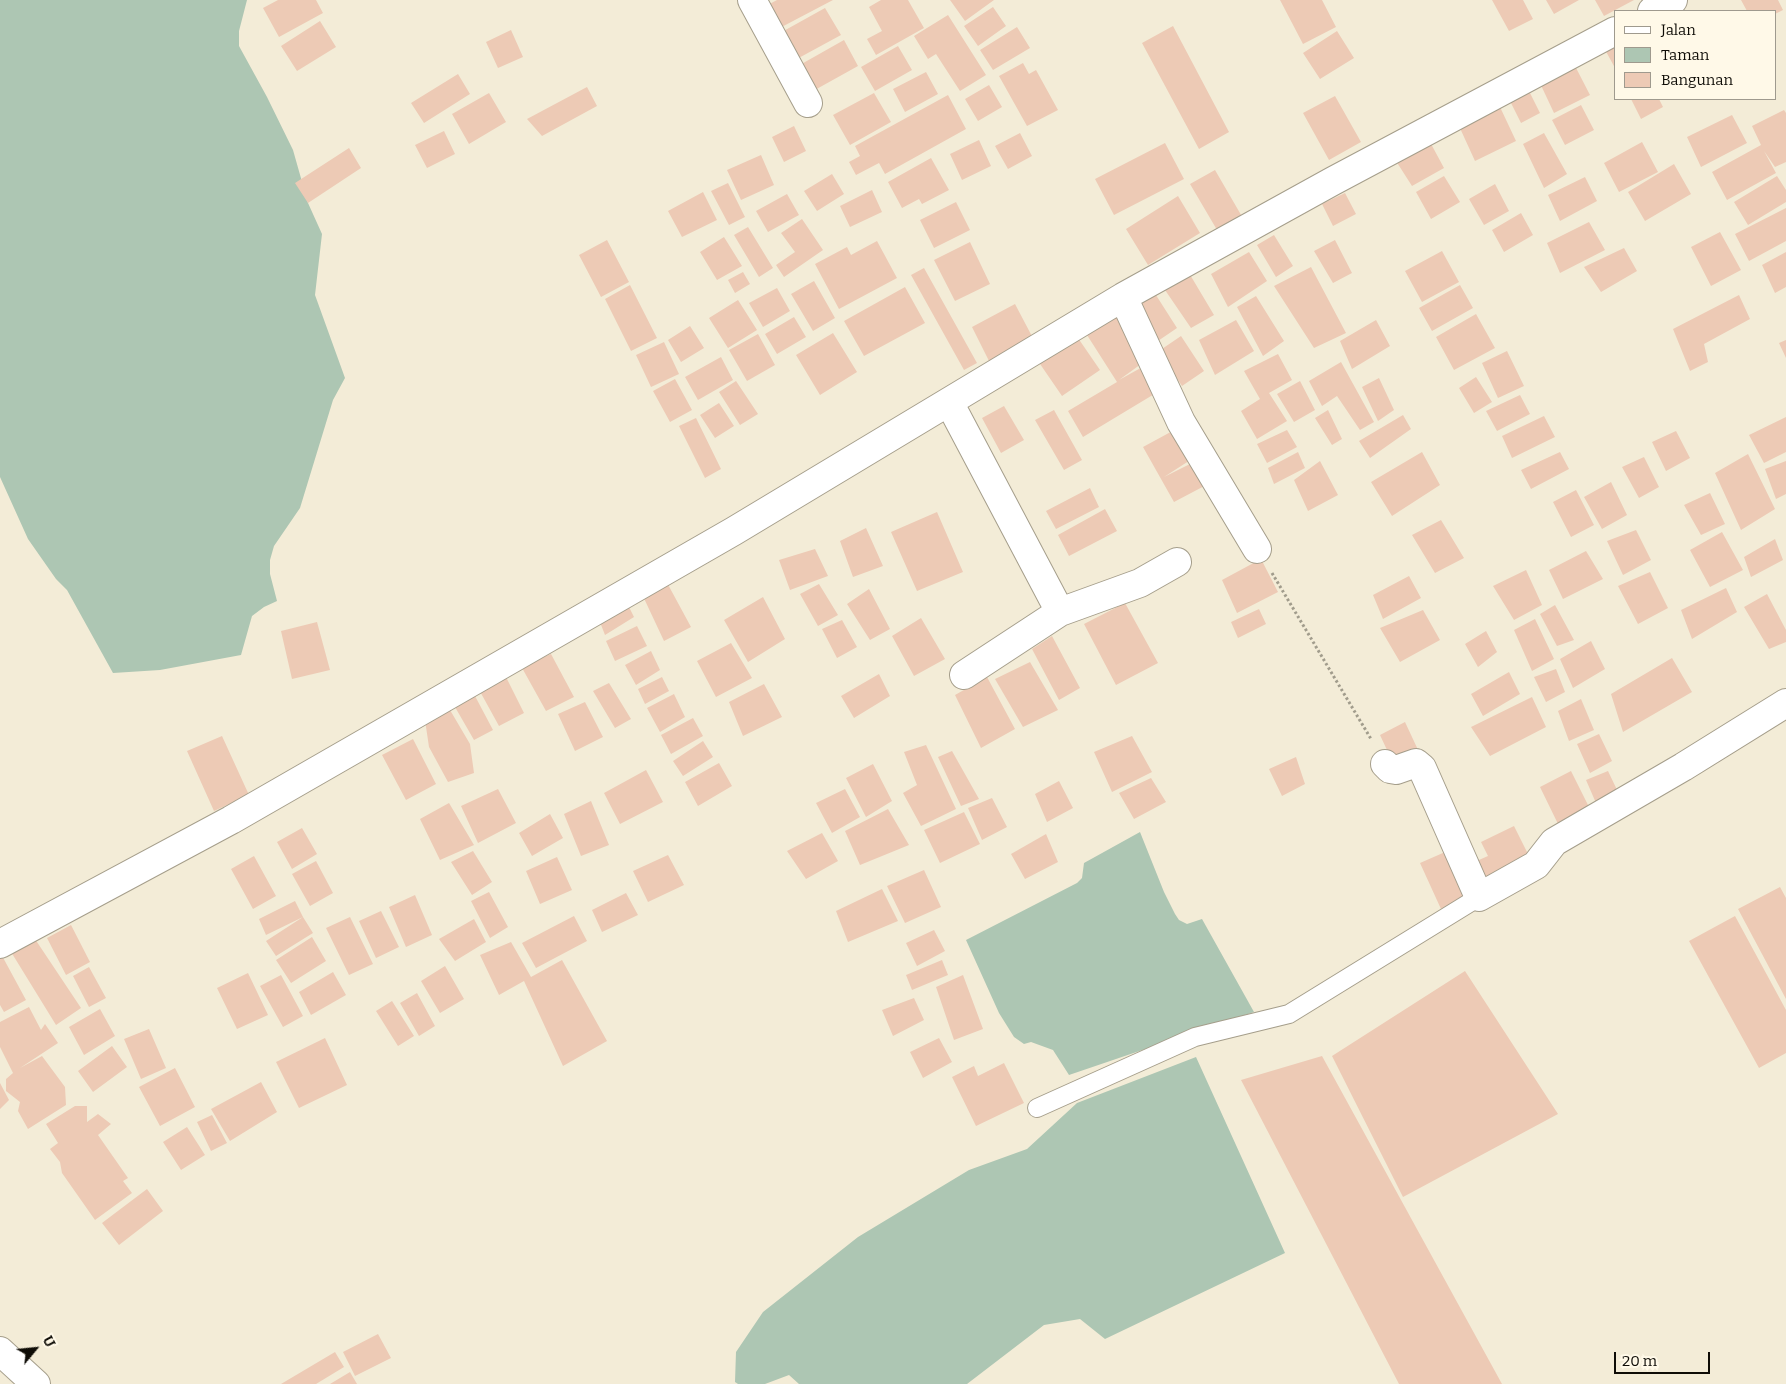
<!DOCTYPE html>
<html>
<head>
<meta charset="utf-8">
<style>
  body { margin:0 }
  #map { position:relative; width:1786px; height:1384px; overflow:hidden; background:#f3ecd7; font-family:Bitter,serif }
  canvas { display:block }
  .legend { position:absolute; left:1614px; top:10px; width:162px; height:90px; box-sizing:border-box; background:#fff9e8; border:1px solid #9f9a8e; margin:0; padding:6px 9px; list-style:none; font-size:15px; color:#0e0c06 }
  .legend li { display:flex; align-items:center; gap:10px; height:25px }
  .legend b { width:25px; border:1px solid #9f9a8e }
  .north { position:absolute; left:10px; top:1324px; width:50px; height:50px; -webkit-text-stroke:4px #fff9e8; paint-order:stroke; rotate:62deg; font-size:14px; font-weight:700; line-height:20px; text-align:center; color:#0e0c06 }
  .north::after { content:''; display:block; margin:auto; width:18px; height:22px; background:#0e0c06; clip-path:polygon(50% 0,100% 100%,50% 72%,0 100%) }
  .scale { position:absolute; left:1614px; top:1352px; width:96px; height:22px; box-sizing:border-box; border:2px solid #0e0c06; border-top:0; padding-left:6px; font-size:15px; line-height:18px; white-space:nowrap; color:#0e0c06; -webkit-text-stroke:4px #fff9e8; paint-order:stroke }
</style>
</head>
<body>
<div id="map">
<canvas width="1786" height="1384"></canvas>
<ul class="legend">
<li><b style="height:6px;background:#fff"></b>Jalan</li>
<li><b style="height:14px;background:#adc6b3"></b>Taman</li>
<li><b style="height:14px;background:#edcab5"></b>Bangunan</li>
</ul>
<div class="north">U</div>
<div class="scale">20 m</div>
</div>
<script>
const context = document.querySelector('canvas').getContext('2d');
context.lineJoin = 'round';
function paint(path, color) { context.fillStyle = color; context.fill(path, 'evenodd'); }
const shape = rows => new Path2D(rows.map(r => 'M' + r).join(''));
function strokePath(path, color, width, dash) { context.strokeStyle = color; context.lineWidth = width; context.lineCap = dash ? 'butt' : 'round'; context.setLineDash(dash || []); context.stroke(path); }
const green = shape([
  [0,0,247,0,239,31,239,46,267,97,293,150,308,203,322,234,315,295,345,378,333,400,300,508,274,546,270,560,270,574,277,601,264,607,252,616,241,655,160,670,113,673,67,590,56,579,28,539,0,477],
  [1140,832,1164,892,1175,914,1179,920,1187,924,1202,919,1254,1012,1069,1075,1053,1050,1031,1042,1024,1044,1014,1037,999,1013,966,940,1077,883,1082,878,1084,863],
  [1196,1057,1285,1253,1105,1339,1080,1319,1044,1325,967,1384,799,1384,789,1375,765,1384,738,1384,735,1382,736,1352,763,1312,858,1237,969,1170,1027,1149,1077,1103]
]);
const building = shape([
  [278,0,316,0,323,13,279,37,263,8],
  [777,0,833,0,774,31,762,8],
  [881,0,908,0,924,28,876,55,867,39,882,31,869,7],
  [950,0,994,0,965,21],
  [1280,0,1322,0,1336,27,1303,44],
  [1492,0,1523,0,1533,19,1509,31],
  [1546,0,1579,0,1554,14],
  [1595,0,1634,0,1604,16],
  [1741,0,1778,0,1783,10,1775,14,1775,11,1747,11],
  [993,7,1006,26,978,46,964,26],
  [825,8,841,35,795,60,780,33],
  [948,15,986,75,960,91,936,54,928,59,914,36],
  [320,21,336,47,297,71,281,46],
  [1173,26,1229,132,1199,149,1142,43],
  [1017,27,1030,48,993,70,980,50],
  [511,30,523,57,498,68,486,42],
  [1337,31,1354,58,1320,79,1303,53],
  [844,40,858,66,813,91,798,66],
  [1615,40,1615,68,1603,46],
  [898,46,912,70,875,91,861,67],
  [1023,63,1029,74,1036,70,1058,110,1027,126,999,76],
  [1574,64,1590,95,1554,113,1539,81],
  [926,72,938,94,905,112,893,89],
  [458,74,470,94,424,123,411,103],
  [989,85,1002,107,978,121,965,99],
  [1526,85,1540,113,1521,123,1507,95],
  [587,87,597,106,542,136,527,119],
  [489,93,506,122,469,144,452,114],
  [874,93,891,122,850,145,833,115],
  [948,95,966,129,885,174,879,163,856,175,849,162,860,156,855,146],
  [1335,96,1361,142,1329,160,1303,113],
  [1631,99,1659,99,1663,107,1641,119],
  [1581,105,1594,130,1565,145,1552,120],
  [1500,107,1516,141,1475,161,1459,126],
  [1784,110,1786,113,1786,162,1775,167,1764,151,1776,173,1727,200,1712,172,1761,145,1752,126],
  [1732,115,1747,143,1701,167,1687,137],
  [794,126,806,151,784,162,772,137],
  [444,131,455,154,427,168,415,145],
  [1020,133,1032,156,1008,169,995,146],
  [1544,133,1567,174,1544,188,1523,144],
  [979,140,991,166,962,180,950,154],
  [1430,142,1444,168,1412,186,1396,161],
  [1642,142,1658,172,1619,192,1604,163],
  [1165,143,1184,179,1114,215,1095,179],
  [349,148,361,168,308,203,295,183],
  [761,155,774,185,741,200,727,170],
  [931,158,949,190,922,204,919,199,902,208,888,182],
  [1674,164,1691,194,1645,221,1628,192],
  [1215,170,1244,220,1220,235,1190,184],
  [832,174,844,194,817,211,804,191],
  [1444,176,1460,202,1431,219,1416,192],
  [1777,176,1786,190,1786,202,1748,225,1734,202],
  [1585,177,1597,201,1560,221,1548,195],
  [728,183,745,217,729,225,711,191],
  [1495,184,1509,211,1484,225,1469,199],
  [872,190,882,212,850,227,840,206],
  [703,192,717,220,682,237,668,211],
  [1345,193,1356,214,1333,226,1322,204],
  [787,194,799,215,768,232,756,211],
  [1178,196,1200,233,1148,265,1126,229],
  [956,202,970,230,934,248,920,220],
  [1786,208,1786,241,1749,261,1735,234],
  [1521,213,1533,235,1504,252,1492,230],
  [802,219,823,250,784,277,776,265,795,252,781,233],
  [1589,222,1605,250,1560,273,1547,243],
  [748,227,773,268,759,277,734,235],
  [1720,232,1741,270,1711,286,1691,247],
  [1274,235,1293,266,1276,277,1257,245],
  [724,237,742,266,717,280,700,252],
  [607,240,629,282,601,297,579,255],
  [1335,240,1352,273,1333,283,1314,251],
  [877,241,897,278,839,309,815,264,847,247,851,255],
  [970,242,990,284,955,301,934,260],
  [1624,248,1637,271,1601,292,1584,267],
  [1442,251,1459,282,1422,302,1405,271],
  [1249,252,1267,281,1228,307,1211,274],
  [1786,252,1786,287,1775,293,1762,265],
  [1311,267,1346,333,1314,348,1274,286],
  [924,268,977,363,964,370,911,275],
  [743,272,750,284,735,293,728,280],
  [1189,273,1214,315,1191,328,1165,290],
  [814,281,835,318,813,331,791,294],
  [630,285,657,338,631,351,605,299],
  [1460,285,1473,308,1432,331,1419,308],
  [905,287,925,323,864,356,844,321],
  [777,288,790,311,763,327,749,303],
  [1154,292,1177,328,1155,343,1132,304],
  [1739,295,1750,319,1704,344,1708,362,1690,371,1673,329],
  [1256,296,1284,341,1263,356,1237,307],
  [738,300,757,330,728,348,709,318],
  [1015,304,1035,342,991,365,972,327],
  [1120,314,1148,359,1119,380,1146,365,1161,390,1083,437,1068,411,1117,382,1087,335],
  [1476,314,1495,348,1454,370,1436,337],
  [794,317,806,337,777,354,765,334],
  [1236,320,1254,351,1215,375,1199,340],
  [1376,320,1390,346,1352,369,1340,341],
  [690,326,704,348,681,362,668,340],
  [833,333,857,372,820,395,796,355],
  [758,334,775,365,747,381,729,350],
  [1181,336,1204,371,1182,386,1159,351],
  [1078,338,1100,370,1062,396,1038,361],
  [1786,340,1786,358,1779,343],
  [664,342,679,374,651,387,636,355],
  [1507,351,1524,386,1498,398,1482,363],
  [1278,354,1292,380,1269,393,1287,421,1257,439,1241,411,1260,399,1244,371],
  [721,357,733,380,698,400,685,377],
  [1341,362,1374,422,1360,430,1337,396,1322,406,1309,381],
  [1476,377,1492,402,1474,413,1459,388],
  [1379,378,1394,410,1378,421,1362,387],
  [675,379,692,410,670,422,653,391],
  [736,381,758,414,740,425,719,392],
  [1300,381,1315,410,1294,422,1277,394],
  [1520,395,1530,414,1497,431,1486,411],
  [719,403,734,426,715,438,700,415],
  [1004,406,1024,440,1001,453,982,418],
  [1054,410,1082,460,1064,470,1035,420],
  [1328,410,1342,439,1332,445,1315,418],
  [1403,415,1411,429,1370,458,1359,441],
  [1544,416,1555,437,1512,458,1502,436],
  [1786,417,1786,452,1764,463,1749,435],
  [696,418,721,469,705,478,679,426],
  [1178,428,1195,457,1164,477,1198,460,1210,483,1174,502,1143,447],
  [1287,430,1297,447,1267,463,1257,444],
  [1676,431,1690,458,1666,471,1652,442],
  [1298,452,1305,468,1274,484,1268,468],
  [1422,452,1440,485,1392,516,1371,482],
  [1560,452,1569,469,1531,489,1521,470],
  [1748,454,1775,509,1741,530,1715,473],
  [1644,457,1659,487,1639,498,1622,467],
  [1320,461,1338,495,1308,511,1294,480],
  [1786,461,1786,494,1776,499,1765,469],
  [1611,482,1627,515,1602,529,1584,497],
  [1090,488,1099,507,1056,529,1046,511],
  [1576,490,1594,525,1571,537,1553,502],
  [1710,493,1725,524,1701,535,1684,505],
  [1105,509,1117,531,1069,556,1058,535],
  [937,512,963,572,917,591,891,532],
  [1441,520,1464,558,1435,573,1412,535],
  [866,528,883,566,853,577,840,541],
  [1636,530,1651,560,1623,575,1607,541],
  [1722,532,1743,570,1710,587,1690,550],
  [1775,539,1783,560,1751,577,1744,557],
  [815,549,828,576,790,590,779,560],
  [1586,551,1603,579,1563,599,1549,570],
  [1261,559,1278,592,1237,613,1222,580],
  [1526,570,1542,605,1514,620,1493,586],
  [1650,572,1668,608,1638,624,1618,586],
  [1409,576,1421,598,1383,619,1373,595],
  [665,579,691,627,664,641,641,592],
  [819,584,838,615,818,626,800,594],
  [1726,588,1737,612,1692,639,1681,610],
  [869,589,890,629,870,640,847,604],
  [1767,594,1786,630,1786,642,1769,649,1744,607],
  [763,597,785,639,748,662,724,620],
  [626,601,634,617,605,635,598,617],
  [1125,603,1158,663,1116,685,1084,624],
  [1555,605,1574,640,1557,646,1540,614],
  [1259,609,1266,624,1238,638,1231,622],
  [1423,610,1440,640,1400,662,1380,628],
  [921,618,945,659,914,676,892,636],
  [1535,619,1554,659,1532,671,1514,630],
  [842,620,857,647,837,658,822,629],
  [317,622,330,670,292,679,281,631],
  [637,626,647,646,615,661,606,641],
  [1486,631,1497,652,1478,667,1465,644],
  [1052,636,1080,688,1059,700,1032,649],
  [1591,641,1605,669,1573,688,1560,659],
  [731,643,752,678,716,697,697,661],
  [651,651,660,670,636,685,625,665],
  [551,654,574,697,546,711,521,666],
  [1672,658,1692,692,1623,732,1611,694],
  [1030,662,1058,710,1023,727,995,679],
  [1556,669,1565,692,1546,702,1534,677],
  [503,671,524,713,499,726,477,686],
  [1509,672,1520,694,1483,716,1471,694],
  [879,674,890,696,854,718,841,696],
  [662,677,669,691,645,704,638,689],
  [987,677,1015,729,981,748,955,695],
  [609,683,631,719,615,728,593,691],
  [764,684,782,717,743,736,729,702],
  [674,694,685,717,660,732,647,708],
  [475,696,493,730,474,740,455,707],
  [1532,697,1546,727,1490,756,1471,727],
  [1581,699,1594,730,1569,741,1558,711],
  [585,702,603,737,575,751,558,714],
  [450,710,470,744,474,773,448,782,429,747,425,720],
  [693,718,703,736,671,754,661,735],
  [1405,722,1419,752,1394,765,1380,735],
  [1599,734,1612,761,1590,773,1577,744],
  [222,736,249,795,214,811,187,751],
  [1132,736,1152,772,1112,792,1094,752],
  [413,739,436,784,406,800,382,755],
  [703,741,713,757,683,776,673,761],
  [926,745,956,809,921,826,903,793,917,785,904,752],
  [952,751,979,799,961,806,938,757],
  [1296,757,1305,784,1282,796,1269,769],
  [719,763,732,786,698,806,685,782],
  [873,764,892,801,866,817,846,778],
  [646,770,663,802,620,824,604,793],
  [1571,771,1590,809,1559,826,1540,787],
  [1608,771,1618,792,1596,803,1586,780],
  [1151,778,1166,802,1134,819,1119,793],
  [1059,781,1073,808,1047,822,1035,794],
  [498,789,516,823,478,843,461,806],
  [845,789,860,817,832,833,816,803],
  [992,798,1007,827,982,840,968,808],
  [591,801,609,845,581,856,564,814],
  [449,803,474,845,440,860,420,819],
  [888,809,909,845,860,865,845,831],
  [964,812,980,844,940,863,924,830],
  [550,814,563,838,532,856,519,833],
  [1514,826,1533,864,1484,888,1472,863,1488,856,1481,842],
  [302,828,317,854,292,869,277,842],
  [822,833,838,861,806,879,787,851],
  [1046,834,1058,862,1025,879,1011,854],
  [1452,849,1472,895,1441,909,1420,863],
  [473,851,492,882,472,895,451,862],
  [668,855,684,885,648,902,633,871],
  [254,856,276,896,253,909,231,869],
  [557,857,572,890,540,904,526,871],
  [316,861,333,893,310,906,292,874],
  [924,870,941,907,905,923,887,886],
  [1780,887,1786,898,1786,999,1738,909],
  [882,889,898,921,848,942,836,911],
  [489,892,508,927,490,938,471,901],
  [626,893,638,915,602,932,592,910],
  [415,895,432,935,406,947,389,907],
  [295,901,303,917,266,935,259,919],
  [381,911,399,947,376,958,359,921],
  [574,916,587,941,536,968,522,943],
  [1735,916,1786,1010,1786,1053,1759,1068,1689,941],
  [303,917,313,933,276,956,266,941],
  [350,917,373,964,349,975,326,928],
  [474,919,486,942,455,961,439,939],
  [71,925,90,962,66,975,47,938],
  [934,930,945,951,917,966,906,943],
  [31,933,81,1008,56,1025,8,947],
  [312,937,326,961,291,983,276,960],
  [511,942,531,977,562,960,607,1041,563,1066,524,981,499,995,480,955],
  [0,952,26,1000,4,1012,0,1005],
  [942,960,948,975,912,990,906,975],
  [445,966,464,999,440,1013,421,981],
  [89,967,106,998,89,1007,73,976],
  [1465,971,1558,1114,1403,1197,1332,1056],
  [333,972,346,995,311,1015,299,992],
  [248,973,268,1015,237,1029,217,988],
  [281,975,303,1016,283,1027,260,986],
  [963,975,983,1029,954,1040,936,987],
  [417,993,435,1026,419,1036,400,1003],
  [914,998,924,1020,893,1036,882,1010],
  [392,1001,414,1036,398,1046,376,1011],
  [29,1007,41,1030,45,1024,58,1043,20,1068,42,1056,65,1087,66,1105,28,1129,18,1111,20,1102,6,1091,6,1079,13,1073,0,1047,0,1022],
  [100,1009,115,1036,84,1055,69,1027],
  [149,1029,166,1068,141,1079,124,1039],
  [325,1038,347,1085,299,1108,276,1062],
  [939,1038,952,1062,923,1078,910,1052],
  [112,1046,127,1067,93,1092,78,1071],
  [1322,1056,1502,1384,1399,1384,1241,1080],
  [1004,1063,1024,1103,976,1126,952,1077,974,1066,978,1076],
  [175,1068,195,1107,160,1126,139,1087],
  [261,1082,277,1112,230,1141,211,1109],
  [0,1083,9,1100,0,1109],
  [75,1106,87,1106,87,1122,98,1114,111,1124,98,1135,128,1178,123,1181,132,1193,95,1220,62,1173,60,1162,50,1149,58,1143,46,1124],
  [212,1115,227,1143,211,1151,197,1122],
  [187,1127,205,1155,181,1170,163,1142],
  [147,1189,163,1211,119,1245,102,1223],
  [378,1334,391,1358,355,1376,343,1352],
  [335,1352,344,1367,316,1384,281,1384],
  [350,1372,357,1384,330,1384]
]);
const path = shape([
  [1272,573,1371,739]
]);
const service = shape([
  [1037,1108,1195,1037,1289,1014,1479,897]
]);
const minor = shape([
  [752,0,808,103],
  [1652,11,1673,0],
  [1123,297,1181,422,1257,549],
  [949,402,1060,612,964,675],
  [1060,612,1140,583,1177,562],
  [1385,764,1390,769,1396,770,1416,763,1422,768,1479,897,1536,865,1554,842,1683,767,1786,703],
  [0,944,231,820,734,531,1123,297,1333,181,1615,31],
  [0,1351,36,1384]
]);
paint(green, '#adc6b3');
paint(building, '#edcab5');
strokePath(service, '#a59e8b', 20);
strokePath(minor, '#a59e8b', 30);
strokePath(path, '#a19c8c', 3, [2.5, 2.5]);
strokePath(service, '#fff', 18);
strokePath(minor, '#fff', 28);
</script>
</body>
</html>
